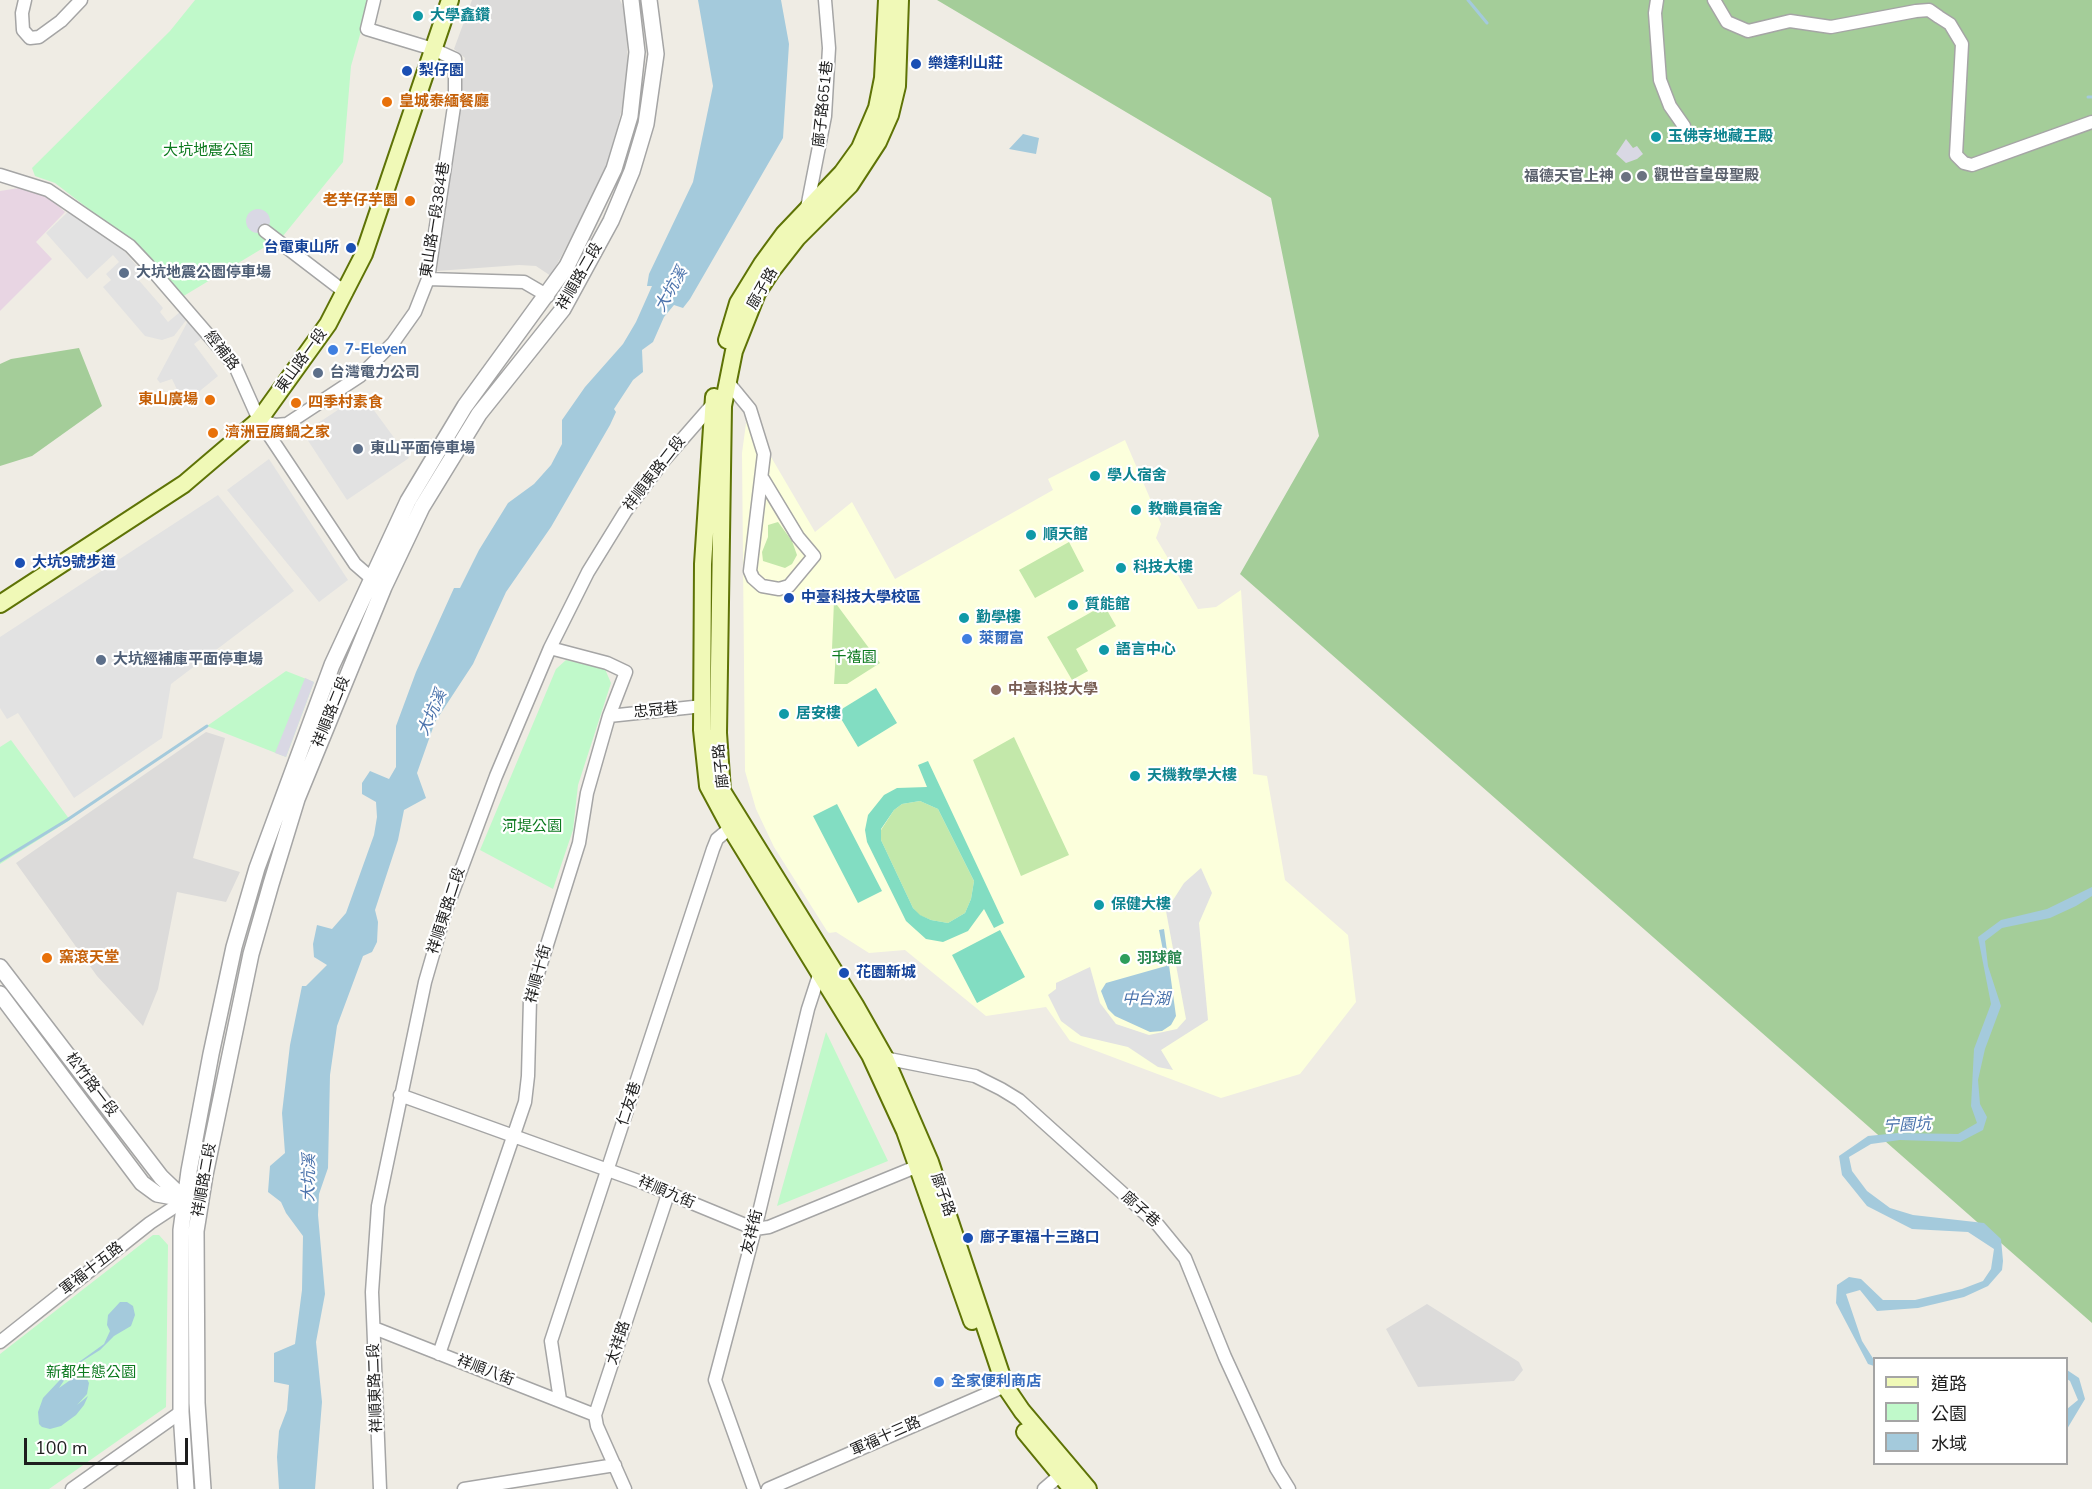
<!DOCTYPE html>
<html>
<head>
<meta charset="utf-8">
<style>
  body { margin:0 }
  #map { position:relative; width:2092px; height:1489px; overflow:hidden; background:#efece4; font-family:"Nunito Sans","Noto Sans TC",sans-serif }
  canvas { display:block }
  .legend { position:absolute; left:1873px; top:1357px; width:195px; height:108px; box-sizing:border-box; background:#fff; border:2px solid #a5a5a5; margin:0; padding:8px 10px; list-style:none; font-size:18px; color:#1e1e1e }
  .legend li { display:flex; align-items:center; gap:12px; height:30px }
  .legend b { width:30px; border:2px solid #a5a5a5 }
  .scale { position:absolute; left:24px; top:1438px; width:164px; height:27px; box-sizing:border-box; border:3px solid #1e1e1e; border-top:0; padding-left:8px; font-size:18px; line-height:21px; white-space:nowrap; color:#1e1e1e; -webkit-text-stroke:4px #fff; paint-order:stroke }
</style>
</head>
<body>
<div id="map">
<canvas width="2092" height="1489"></canvas>
<ul class="legend">
<li><b style="height:8px;background:#f0f9b7"></b>道路</li>
<li><b style="height:16px;background:#c0f9ca"></b>公園</li>
<li><b style="height:16px;background:#a4cadc"></b>水域</li>
</ul>
<div class="scale">100 m</div>
</div>
<script>
const context = document.querySelector('canvas').getContext('2d');
context.lineJoin = 'round';
function paint(path, color) { context.fillStyle = color; context.fill(path, 'evenodd'); }
const shape = rows => new Path2D(rows.map(r => 'M' + r).join(''));
function strokePath(path, color, width, dash) { context.strokeStyle = color; context.lineWidth = width; context.lineCap = dash ? 'butt' : 'round'; context.setLineDash(dash || []); context.stroke(path); }
function label(font, color, halo, rows, align = 'center') {
  context.font = font + ' "Nunito Sans","Noto Sans TC",sans-serif'; context.lineWidth = 4.5; context.setLineDash([]); context.textBaseline = 'middle'; context.strokeStyle = halo; context.fillStyle = color; for (const [text, x, y, turn = 0] of rows) {
    context.save(); context.translate(x, y); context.rotate((+turn || 0) * Math.PI / 180); context.textAlign = isNaN(turn) ? turn : align; if (halo) context.strokeText(text, 0, 0); context.fillText(text, 0, 0); context.restore();
  }
}
const residential = shape([
  [472,0,620,0,626,13,628,82,609,164,551,276,536,266,519,265,437,271,465,58,454,49],
  [206,732,225,738,193,858,240,872,226,902,177,892,158,989,143,1026,97,976,16,863],
  [1427,1304,1519,1362,1523,1370,1514,1381,1418,1387,1386,1329]
]);
const industrial = shape([
  [19,188,44,194,65,212,36,242,52,259,0,311,0,191]
]);
const education = shape([
  [747,416,815,532,852,502,895,579,1053,490,1048,479,1125,440,1161,524,1156,538,1198,609,1216,607,1241,590,1253,774,1267,776,1285,880,1348,935,1356,1002,1300,1074,1221,1098,1070,1041,1046,1007,986,1016,905,950,869,953,836,932,829,933,827,931,774,847,756,809,745,771,742,453]
]);
const grass = shape([
  [778,522,792,541,797,555,792,564,785,568,763,561,762,552,768,537,768,525],
  [1069,542,1084,571,1035,598,1019,570],
  [834,601,880,663,847,684,834,684,836,650,832,649],
  [1104,605,1116,626,1076,649,1088,671,1072,680,1047,637],
  [1014,737,1069,855,1021,876,973,760],
  [920,801,938,809,974,881,971,899,965,913,948,923,931,920,919,915,913,908,881,840,881,830,894,810,902,804]
]);
const forest = shape([
  [937,0,2092,0,2092,1323,1240,574,1319,436,1271,198],
  [79,348,102,406,32,456,0,466,0,364,11,359]
]);
const park = shape([
  [195,0,370,0,351,66,343,162,283,236,182,297,134,244,55,183,35,176,32,168,170,31],
  [566,660,605,669,611,683,578,785,573,830,553,889,480,850,556,669],
  [286,671,314,682,286,757,207,726],
  [11,740,70,820,0,864,0,747],
  [826,1032,888,1161,777,1206],
  [153,1235,159,1235,168,1245,166,1407,49,1489,0,1489,0,1354]
]);
const pitch = shape([
  [876,688,897,723,858,747,837,712],
  [928,761,1004,923,994,928,984,909,968,931,943,942,926,939,906,921,867,842,865,830,868,815,884,795,897,788,927,787,918,765],
  [920,801,938,809,974,881,971,899,965,913,948,923,931,920,920,915,913,908,881,840,881,829,894,810,902,804],
  [837,804,882,891,858,903,813,816],
  [1000,930,1025,977,977,1003,952,955]
]);
const parking = shape([
  [72,208,124,251,142,272,136,277,163,308,160,312,168,322,180,312,187,319,174,336,162,340,145,336,103,287,111,280,106,274,119,262,113,255,87,279,46,233],
  [188,321,202,338,194,344,218,376,184,404,172,379,160,383,157,379],
  [362,394,409,458,347,500,303,433],
  [269,459,348,580,319,602,227,490],
  [218,495,294,591,171,684,162,738,74,798,18,713,7,719,0,708,0,637],
  [1201,868,1212,893,1199,923,1208,1020,1161,1050,1173,1070,1158,1067,1128,1047,1081,1036,1061,1021,1048,995,1056,989,1056,983,1090,967,1100,1003,1116,1024,1149,1035,1177,1029,1186,1019,1166,911,1184,883]
]);
const plaza = shape([
  [1626,139,1633,148,1637,146,1643,154,1637,159,1626,163,1616,154],
  '246 221a12 12 0 1 1 24 0a12 12 0 1 1-24 0Z',
  [305,678,314,682,286,757,275,753]
]);
const water = shape([
  [698,0,781,0,789,44,783,138,690,299,683,308,674,305,664,317,653,342,642,350,643,372,633,380,614,409,616,412,610,425,551,527,506,592,473,664,435,722,417,773,426,798,404,810,398,840,375,910,378,922,377,942,372,952,363,956,337,1026,330,1075,328,1168,319,1194,318,1215,325,1294,316,1342,322,1402,315,1489,279,1489,277,1457,279,1431,287,1410,289,1385,274,1382,274,1353,295,1344,302,1290,303,1236,286,1213,281,1202,268,1192,270,1166,285,1153,282,1113,290,1045,302,986,306,986,327,965,314,957,313,944,317,925,332,929,346,913,374,835,377,817,376,802,362,794,362,783,370,771,389,779,396,767,396,726,416,672,454,588,460,588,479,550,508,503,534,484,551,465,562,444,562,420,585,387,623,344,636,322,652,286,647,286,649,274,693,182,713,86],
  [1023,134,1039,138,1036,154,1009,149],
  [2092,887,2092,896,2076,906,2050,918,2002,928,1985,941,1988,966,2001,1006,1985,1049,1978,1080,1980,1104,1987,1117,1983,1130,1960,1142,1900,1140,1871,1144,1849,1157,1852,1171,1867,1191,1890,1208,1913,1215,1984,1223,2001,1239,2003,1261,2002,1270,1988,1286,1964,1297,1918,1308,1877,1311,1860,1290,1846,1294,1862,1341,1874,1360,1874,1366,1868,1364,1836,1303,1837,1285,1849,1277,1861,1279,1883,1300,1915,1300,1962,1289,1983,1281,1991,1269,1994,1249,1968,1232,1912,1229,1867,1206,1842,1175,1839,1156,1868,1136,1898,1133,1958,1134,1977,1123,1971,1106,1974,1049,1991,1004,1978,937,2001,920,2047,909],
  [1164,929,1176,1016,1171,1025,1162,1031,1150,1032,1115,1016,1108,1009,1101,991,1106,983,1166,966,1159,930],
  [120,1302,127,1302,133,1306,135,1315,131,1326,114,1336,100,1350,73,1367,59,1388,76,1376,86,1377,89,1383,87,1394,77,1405,88,1396,84,1405,76,1415,61,1426,50,1429,42,1427,39,1424,38,1412,43,1398,72,1367,104,1344,110,1331,107,1325,108,1315],
  [2067,1370,2079,1378,2085,1399,2067,1429,2067,1409,2078,1400,2070,1381,2067,1379]
]);
const stream = shape([
  [1468,0,1487,23],
  [2088,97,2092,97],
  [0,861,67,820,207,726]
]);
const minor = shape([
  [25,0,22,13,23,30,30,38,39,37,61,21,81,0],
  [1657,0,1655,13,1660,80,1670,106,1684,126,1683,137],
  [1714,0,1727,22,1748,31,1790,21,1831,27,1916,11,1929,10,1939,17,1950,24,1962,44,1956,155,1964,163,1972,165,2092,122],
  [0,175,48,190,130,246,147,264,235,366,259,420,355,564,378,584],
  [807,208,825,116,829,48,825,0],
  [265,231,346,293],
  [428,279,524,282,548,296],
  [727,381,750,409,764,454,750,571,753,578,762,586,779,589,789,586,814,556,798,537,763,479],
  [259,420,275,425,287,424,360,376,393,343,415,312,428,279,455,100,455,59,433,49,367,29,374,0],
  [609,716,703,706],
  [879,1057,975,1076,1001,1089,1019,1100,1158,1225,1185,1258,1225,1357,1276,1468,1289,1489],
  [400,1095,641,1182,755,1229,769,1227,923,1164],
  [374,1328,595,1415],
  [0,1342,150,1223,185,1200],
  [439,1354,525,1102,528,1076,530,999,579,843,587,793,609,716,626,672,607,663,550,648],
  [560,1400,551,1341,713,849,717,839,735,824],
  [72,1489,181,1412],
  [380,1489,372,1292,378,1206,425,982,445,913,496,776,550,648,588,572,625,512,665,459,713,404,716,405],
  [464,1489,615,1465],
  [625,1489,597,1426,595,1415,668,1194],
  [754,1489,715,1380,755,1229,808,1009,820,972],
  [768,1489,1005,1386],
  [1044,1489,1066,1470]
]);
const tertiary = shape([
  [0,967,161,1177,185,1200],
  [0,994,142,1183,157,1194,195,1201],
  [186,1489,181,1412,181,1230,189,1171,211,1054,234,947,257,868,332,665,408,501,465,406,567,266,614,169,630,116,637,52,631,0],
  [203,1489,197,1403,196,1231,205,1175,251,954,271,884,297,799,384,587,422,507,479,414,563,309,611,221,632,171,646,124,656,54,649,0]
]);
const secondary = shape([
  [900,0,897,86,890,115,878,142,850,185,797,238,772,270,757,293,734,351,723,406,718,733,722,791,855,1005,885,1058,930,1162,1005,1386,1022,1411,1088,1489],
  [727,340,738,303,762,264,784,234,842,173,860,148,877,108,883,78,887,0],
  [714,397,703,564,702,730,708,786,730,827,870,1055,905,1131,972,1321],
  [0,604,184,484,259,420,328,324,364,254,450,0],
  [1025,1432,1072,1489]
]);
const markers = [
  [418,16,6,"#0f9aa8"],
  [916,64,6,"#1a4fb4"],
  [407,71,6,"#1a4fb4"],
  [387,102,6,"#e8710a"],
  [1656,137,6,"#0f9aa8"],
  [1642,176,6,"#6b7280"],
  [1626,177,6,"#6b7280"],
  [410,201,6,"#e8710a"],
  [351,248,6,"#1a4fb4"],
  [124,273,6,"#5c6f8a"],
  [333,350,6,"#3f7fe0"],
  [318,373,6,"#5c6f8a"],
  [210,400,6,"#e8710a"],
  [296,403,6,"#e8710a"],
  [213,433,6,"#e8710a"],
  [358,449,6,"#5c6f8a"],
  [1095,476,6,"#0f9aa8"],
  [1136,510,6,"#0f9aa8"],
  [1031,535,6,"#0f9aa8"],
  [20,563,6,"#1a4fb4"],
  [1121,568,6,"#0f9aa8"],
  [789,598,6,"#1a4fb4"],
  [1073,605,6,"#0f9aa8"],
  [964,618,6,"#0f9aa8"],
  [967,639,6,"#3f7fe0"],
  [1104,650,6,"#0f9aa8"],
  [101,660,6,"#5c6f8a"],
  [996,690,6,"#8d6e63"],
  [784,714,6,"#0f9aa8"],
  [1135,776,6,"#0f9aa8"],
  [1099,905,6,"#0f9aa8"],
  [47,958,6,"#e8710a"],
  [1125,959,6,"#2e9e5b"],
  [844,973,6,"#1a4fb4"],
  [968,1238,6,"#1a4fb4"],
  [939,1382,6,"#3f7fe0"]
];
const cultureNames = [
  ["大學鑫鑽",430,16],
  ["玉佛寺地藏王殿",1668,137],
  ["學人宿舍",1107,476],
  ["教職員宿舍",1148,510],
  ["順天館",1043,535],
  ["科技大樓",1133,568],
  ["質能館",1085,605],
  ["勤學樓",976,618],
  ["語言中心",1116,650],
  ["居安樓",796,714],
  ["天機教學大樓",1147,776],
  ["保健大樓",1111,905]
];
const transitNames = [
  ["樂達利山莊",928,64],
  ["梨仔園",419,71],
  ["台電東山所",339,248,"right"],
  ["大坑9號步道",32,563],
  ["中臺科技大學校區",801,598],
  ["花園新城",856,973],
  ["廍子軍福十三路口",980,1238]
];
const foodNames = [
  ["皇城泰緬餐廳",399,102],
  ["老芋仔芋園",398,201,"right"],
  ["東山廣場",198,400,"right"],
  ["四季村素食",308,403],
  ["濟洲豆腐鍋之家",225,433],
  ["窯滾天堂",59,958]
];
const streetNames = [
  ["廍子路651巷",824,104,-84],
  ["東山路一段384巷",436,220,-81],
  ["祥順路二段",580,277,-60],
  ["廍子路",763,289,-60],
  ["經補路",221,351,52],
  ["東山路一段",302,361,-54],
  ["祥順東路二段",655,474,-52],
  ["忠冠巷",656,711,-6],
  ["祥順路二段",332,712,-68],
  ["廍子路",722,766,-96],
  ["祥順東路二段",447,911,-72],
  ["祥順十街",539,974,-75],
  ["松竹路一段",91,1085,53],
  ["仁友巷",630,1104,-72],
  ["祥順路二段",205,1180,-80],
  ["祥順九街",666,1193,23],
  ["廍子路",942,1195,71],
  ["廍子巷",1140,1210,42],
  ["友祥街",753,1232,-76],
  ["軍福十五路",92,1269,-38],
  ["太祥路",619,1343,-72],
  ["祥順八街",485,1371,21],
  ["祥順東路二段",376,1388,-92],
  ["軍福十三路",886,1437,-24]
];
const parkNames = [
  ["大坑地震公園",208,151],
  ["千禧園",854,658],
  ["河堤公園",532,827],
  ["新都生態公園",91,1373]
];
const worshipNames = [
  ["觀世音皇母聖殿",1654,176],
  ["福德天官上神",1614,177,"right"]
];
const serviceNames = [
  ["大坑地震公園停車場",136,273],
  ["台灣電力公司",330,373],
  ["東山平面停車場",370,449],
  ["大坑經補庫平面停車場",113,660]
];
const shopNames = [
  ["7-Eleven",345,350],
  ["萊爾富",979,639],
  ["全家便利商店",951,1382]
];
const educationNames = [
  ["中臺科技大學",1008,690]
];
const leisureNames = [
  ["羽球館",1137,959]
];
const waterNames = [
  ["大坑溪",672,290,-60],
  ["大坑溪",433,713,-66],
  ["中台湖",1146,1000],
  ["宁園坑",1907,1126,-2],
  ["大坑溪",310,1178,-89]
];
paint(residential, '#dcdbda');
paint(industrial, '#e8d5e3');
paint(education, '#fcffdc');
paint(grass, '#c3e8aa');
paint(forest, '#a4cd99');
paint(park, '#c0f9ca');
paint(pitch, '#82ddc2');
paint(parking, '#e2e2e2');
paint(plaza, '#d9d8e4');
paint(water, '#a4cadc');
strokePath(stream, '#a4cadc', 3);
strokePath(minor, '#a5a5a5', 15);
strokePath(tertiary, '#a5a5a5', 18);
strokePath(secondary, '#5e7306', 20);
strokePath(minor, '#fff', 12);
strokePath(tertiary, '#fff', 15);
strokePath(secondary, '#f0f9b7', 16);
for (const [x, y, r, color] of markers) { const dot = new Path2D(); dot.arc(x, y, r, 0, 2 * Math.PI); context.fillStyle = color; context.fill(dot); strokePath(dot, '#fff', 2); }
label('bold 15px', '#0d838f', '#fff', cultureNames, 'left');
label('bold 15px', '#164399', '#fff', transitNames, 'left');
label('bold 15px', '#c56008', '#fff', foodNames, 'left');
label('15px', '#1e1e1e', '#fff', streetNames);
label('15px', '#0d7a1f', '#fff', parkNames);
label('bold 15px', '#5b616d', '#fff', worshipNames, 'left');
label('bold 15px', '#4e5e75', '#fff', serviceNames, 'left');
label('bold 15px', '#366cbe', '#fff', shopNames, 'left');
label('bold 15px', '#785e54', '#fff', educationNames, 'left');
label('bold 15px', '#27864d', '#fff', leisureNames, 'left');
label('italic 16px', '#4b73ac', '#fff', waterNames);
</script>
</body>
</html>
